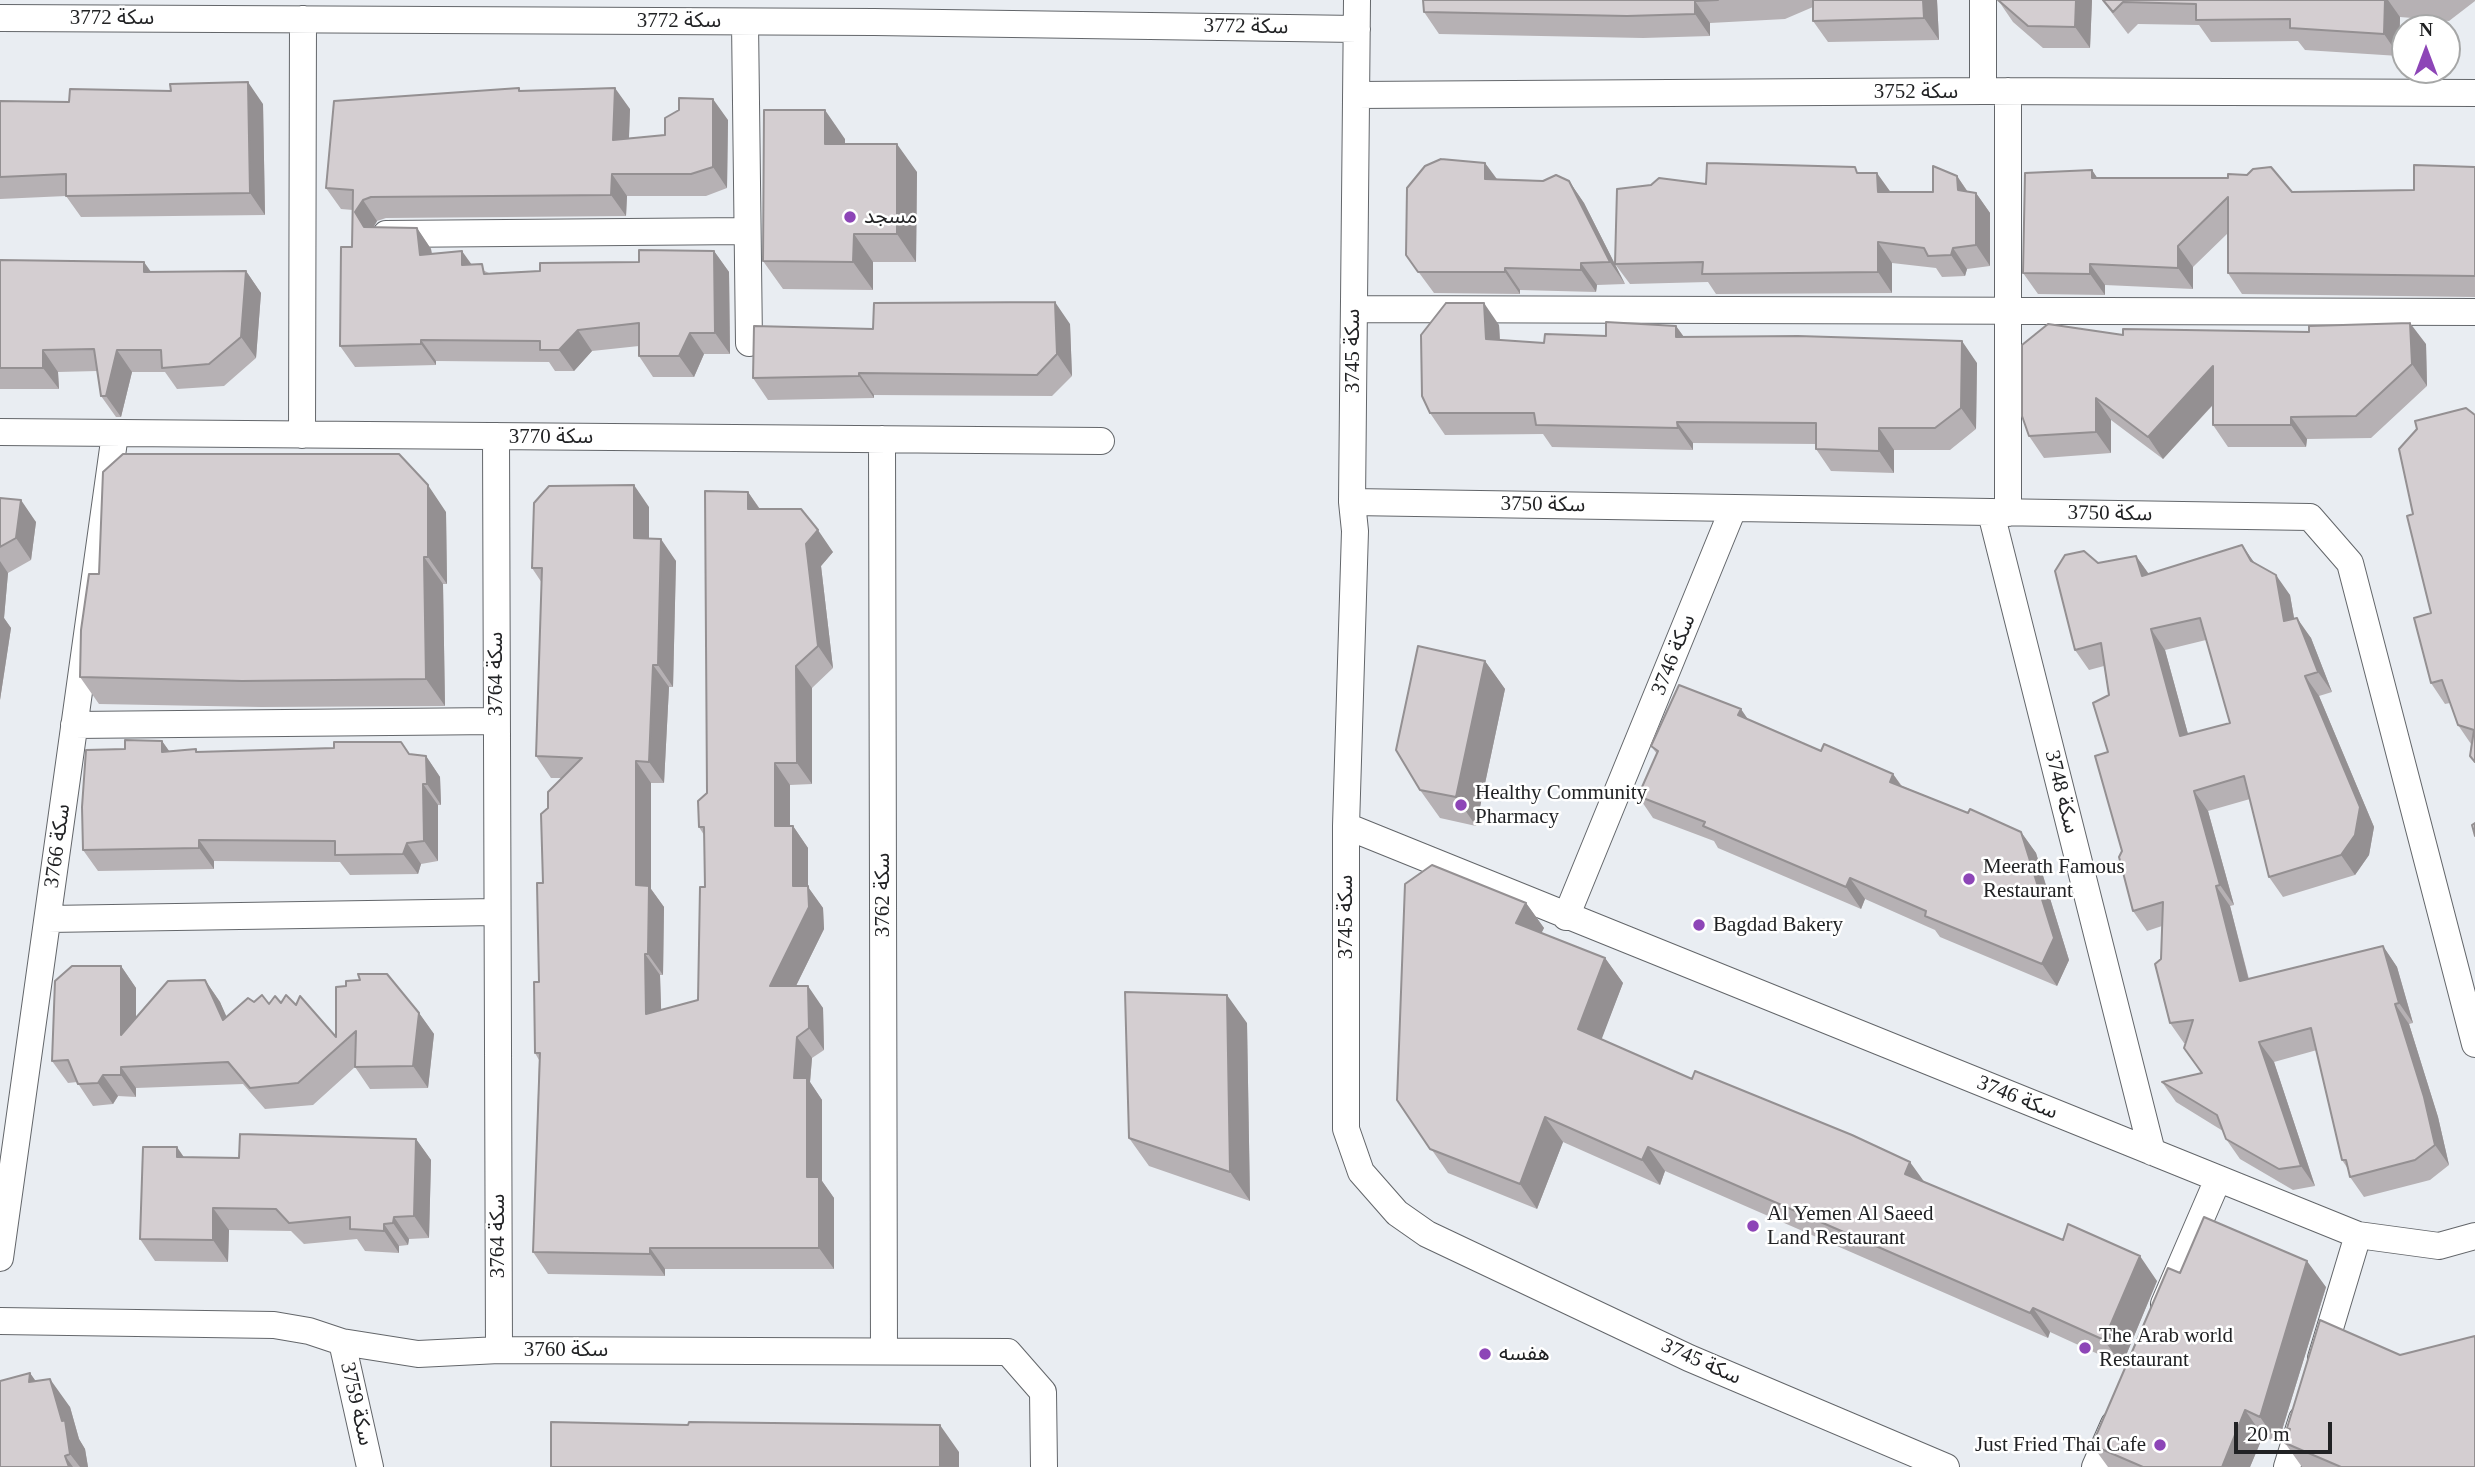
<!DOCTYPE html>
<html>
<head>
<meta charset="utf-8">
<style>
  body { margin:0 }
  #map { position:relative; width:2475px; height:1467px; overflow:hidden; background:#e9edf2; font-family:"Times New Roman",serif }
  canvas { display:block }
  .north { position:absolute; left:2391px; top:14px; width:70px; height:70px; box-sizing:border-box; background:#fff; border:2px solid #a6a7a7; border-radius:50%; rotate:0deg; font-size:19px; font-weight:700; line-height:28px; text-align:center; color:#212224 }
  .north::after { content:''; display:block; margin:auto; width:24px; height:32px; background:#8d45b7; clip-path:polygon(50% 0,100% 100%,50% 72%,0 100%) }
  .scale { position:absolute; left:2234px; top:1422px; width:98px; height:32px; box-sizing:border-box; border:4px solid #212224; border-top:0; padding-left:9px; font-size:21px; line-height:24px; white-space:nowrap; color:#212224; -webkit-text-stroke:5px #fff; paint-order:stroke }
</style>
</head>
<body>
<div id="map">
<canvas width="2475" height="1467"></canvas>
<div class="north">N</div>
<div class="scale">20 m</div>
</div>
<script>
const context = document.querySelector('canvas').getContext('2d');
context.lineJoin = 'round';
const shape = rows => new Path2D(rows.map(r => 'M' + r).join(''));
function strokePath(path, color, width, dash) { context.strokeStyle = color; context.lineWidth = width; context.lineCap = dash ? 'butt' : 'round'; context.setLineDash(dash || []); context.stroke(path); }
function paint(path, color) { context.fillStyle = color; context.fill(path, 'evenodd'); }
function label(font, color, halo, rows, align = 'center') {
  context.font = font + ' "Times New Roman","Noto Sans Arabic",serif'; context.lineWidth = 5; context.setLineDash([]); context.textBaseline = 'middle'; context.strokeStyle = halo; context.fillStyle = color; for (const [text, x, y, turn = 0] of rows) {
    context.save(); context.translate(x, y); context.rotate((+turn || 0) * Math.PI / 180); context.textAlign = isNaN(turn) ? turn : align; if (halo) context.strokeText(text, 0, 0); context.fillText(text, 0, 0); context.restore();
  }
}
const minor = shape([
  [1357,0,1352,502,1355,531,1346,826,1346,1129,1361,1172,1397,1213,1427,1234,1689,1358,1946,1467],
  [1983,0,1983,91],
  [0,18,874,22,1357,29],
  [745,22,749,343],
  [2008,91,2008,513],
  [1356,95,1983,91,2475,93],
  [386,234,747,231],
  [1354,309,2475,312],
  [0,432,1101,441],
  [302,435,303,19],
  [496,436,499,1350],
  [882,439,884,1351],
  [1352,502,2310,517,2350,563,2475,1044],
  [1991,513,2152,1152],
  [74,725,496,721],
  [1346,826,2358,1235,2439,1246,2475,1236],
  [1566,917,1733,509],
  [48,919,496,912],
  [0,1258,115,434],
  [2164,1304,2218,1179],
  [0,1321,274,1325,309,1331,342,1342,418,1354,499,1350,1008,1352,1043,1392,1044,1467],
  [342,1342,370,1467],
  [2321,1358,2358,1235],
  [2095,1467,2114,1424],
  [2287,1467,2302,1419]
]);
const wall = shape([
  [1423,0,1937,0,1939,40,1828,42,1813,21,1813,7,1785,19,1710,23,1710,36,1643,38,1439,34,1424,12],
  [1998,0,2092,0,2090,48,2043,48,2013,22],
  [2102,0,2475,0,2475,1,2449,21,2400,17,2399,56,2305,50,2298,41,2211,42,2199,25,2138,24,2128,34],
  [521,91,630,109,629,138,665,135,728,120,727,188,706,196,627,196,626,216,386,218,377,221,374,227,417,228,431,249,432,254,472,265,489,273,540,271,639,262,714,251,729,272,730,354,704,354,694,377,653,377,639,356,639,346,592,351,574,371,555,371,549,362,436,361,436,365,355,367,340,346,352,247,353,210,341,209,326,188],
  [0,101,263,104,265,215,81,217,66,196,0,199],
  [845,139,845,144,917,172,916,262,873,262,873,290,783,289,763,261],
  [1485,163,1497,179,1569,181,1584,203,1625,284,1597,285,1596,292,1520,290,1520,294,1434,293,1406,255],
  [2475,167,2475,297,2242,294,2228,273,2228,233,2193,267,2193,289,2105,285,2105,295,2038,294,2023,273,2092,170,2097,178,2292,192,2414,190],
  [1860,173,1891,192,1933,192,1957,176,1968,192,1976,193,1990,213,1990,266,1967,269,1965,276,1942,277,1936,268,1892,263,1892,293,1716,294,1708,282,1630,284,1615,264],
  [0,260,150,272,246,271,261,293,256,358,224,386,177,389,165,372,132,372,121,417,116,417,101,396,97,371,58,372,59,389,0,389],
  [1070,324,1072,376,1052,396,874,395,874,398,768,400,753,378,873,329],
  [1499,325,1500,340,1544,343,1606,336,1676,326,1684,337,1977,363,1976,429,1950,450,1894,450,1894,473,1831,471,1816,449,1816,444,1693,443,1693,450,1552,447,1543,434,1445,435,1430,413],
  [2123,335,2426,344,2427,386,2371,438,2307,439,2306,447,2228,447,2213,425,2213,405,2163,459,2111,420,2111,453,2044,458,2029,436],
  [2475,415,2475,763,2470,756,2471,744,2458,725,2450,703,2445,704,2431,683,2431,613,2413,514,2417,429],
  [748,492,760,509,833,552,821,566,833,668,812,688,812,784,790,785,790,826,793,826,808,848,808,887,823,908,824,929,796,986,823,1008,824,1050,812,1058,810,1082,822,1100,822,1181,834,1198,834,1269,665,1269,665,1276,548,1274,533,1252,539,1060,535,1053,543,883,548,808,562,778,551,778,536,756,542,583,532,568,649,507,649,539,676,561,673,687,669,687,664,783,651,783,651,889,664,907,663,975,660,975,661,1010,698,1000,705,887,704,835,699,827,707,793],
  [0,498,36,522,31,560,8,573,4,618,11,628,0,700],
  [446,512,447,584,443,584,445,706,261,707,99,704,80,677,99,574],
  [2136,556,2149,574,2256,564,2290,595,2294,618,2311,638,2332,692,2319,696,2374,827,2369,855,2355,875,2283,897,2269,877,2250,799,2208,811,2234,905,2230,906,2249,979,2383,946,2397,967,2413,1023,2409,1024,2438,1117,2449,1165,2430,1180,2364,1197,2350,1177,2348,1169,2342,1160,2317,1050,2274,1062,2315,1186,2293,1190,2240,1159,2226,1139,2223,1131,2176,1102,2162,1082,2202,1073,2186,1043,2184,1043,2170,1023,2161,959,2162,926,2147,931,2133,911,2122,851,2108,752,2109,695,2104,666,2089,670,2075,650,2098,563],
  [2206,640,2230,723,2188,734,2165,650],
  [1485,661,1505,689,1476,826,1440,818,1420,790],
  [1747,719,1821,751,1893,774,1902,786,1968,813,2021,832,2036,853,2069,960,2057,986,1940,937,1935,930,1865,899,1861,909,1718,848,1714,841,1653,818,1638,796,1657,754,1651,746],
  [162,741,169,751,198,752,409,754,426,756,440,777,441,805,438,805,438,861,421,864,418,874,350,875,340,862,214,861,214,869,98,871,83,850,125,749],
  [1526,903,1544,928,1541,933,1605,958,1623,983,1601,1039,1925,1182,2157,1281,2122,1365,2050,1332,2048,1338,1665,1171,1660,1185,1563,1142,1537,1209,1448,1173,1397,1100],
  [121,966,136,988,136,1018,205,980,220,1002,226,1017,254,1002,281,1003,296,1005,336,1037,419,1013,434,1034,428,1088,370,1089,355,1067,313,1105,265,1109,243,1084,136,1088,136,1097,118,1096,113,1104,93,1106,77,1082,68,1083,52,1061],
  [1247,1023,1250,1201,1149,1166,1129,1138],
  [416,1139,431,1160,429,1238,409,1239,408,1245,399,1246,399,1253,365,1251,357,1239,304,1244,291,1231,229,1230,228,1262,155,1261,140,1239,184,1157,239,1158],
  [2180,1273,2326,1287,2278,1443,2263,1436,2250,1467,2108,1467,2092,1445],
  [2400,1355,2475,1467,2302,1467,2285,1443,2289,1431,2287,1428],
  [30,1373,35,1381,70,1407,79,1439,85,1449,88,1467,0,1467]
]);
const shadedWall = shape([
  [1923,0,1937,0,1939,40,1924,18],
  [2076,0,2092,0,2090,48,2075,27],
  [2385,0,2388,0,2400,17,2399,56,2384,34],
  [1695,1,1710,23,1710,36,1695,14],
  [248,82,263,104,265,215,250,193],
  [615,88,630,109,628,161,613,140],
  [713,99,728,120,727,188,713,167],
  [825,110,845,139,845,172,825,144],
  [897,144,917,172,916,262,897,234],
  [1485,163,1501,185,1485,179],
  [2092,170,2106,191,2092,178],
  [1877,173,1892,194,1878,192],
  [612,174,627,196,626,216,611,195],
  [1957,176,1971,197,1958,190],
  [1569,181,1584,203,1625,284,1610,262],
  [1976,193,1990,213,1990,266,1976,245],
  [363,200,377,221,370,233,364,227,355,212],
  [417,228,431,249,435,276,420,255],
  [854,234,873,262,873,290,853,262],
  [1878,242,1892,263,1892,293,1878,272],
  [2178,246,2193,267,2193,289,2178,268],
  [1953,248,1967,269,1965,276,1951,255],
  [462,251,477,272,462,265],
  [714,251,729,272,730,354,715,333],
  [144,262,159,283,144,272],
  [1581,263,1597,285,1596,292,1581,270],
  [2090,264,2105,285,2105,295,2090,274],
  [1505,268,1520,290,1520,294,1505,272],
  [246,271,261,293,256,358,241,337],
  [1055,302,1070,324,1072,376,1057,354],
  [1484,303,1499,325,1501,361,1486,339],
  [2410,323,2426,344,2427,386,2412,364],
  [1676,326,1691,347,1676,337],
  [578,330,592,351,574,371,559,350],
  [690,333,704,354,694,377,679,356],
  [421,340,436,361,436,365,421,344],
  [1962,341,1977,363,1976,429,1961,408],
  [43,350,58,372,59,389,43,368],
  [117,350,132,372,121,417,106,396],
  [2213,366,2228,388,2163,459,2148,437],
  [859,373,874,395,874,398,859,376],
  [2096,398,2111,420,2111,453,2096,432],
  [2291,417,2307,439,2306,447,2291,425],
  [1677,422,1693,443,1693,450,1678,428],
  [1879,428,1894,450,1894,473,1879,451],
  [428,485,446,512,447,584,428,557],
  [634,485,649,507,649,560,634,538],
  [748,492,763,514,748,509],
  [21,500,36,522,31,560,16,538],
  [818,530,833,552,821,566,833,668,818,646,806,544],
  [661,539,676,561,673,687,658,665],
  [2242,545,2256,565,2251,561],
  [2136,556,2150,576,2142,576],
  [424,557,443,584,445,706,426,679],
  [0,561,8,573,4,618,11,628,0,700],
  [2276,575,2290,595,2298,641,2284,621],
  [2297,618,2311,638,2332,692,2318,672],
  [2151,629,2165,650,2194,756,2180,736],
  [1485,661,1505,689,1476,826,1456,797],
  [653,665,669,687,664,783,649,762],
  [796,666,812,688,812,784,797,763],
  [2305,676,2319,696,2374,827,2369,855,2355,875,2341,855],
  [1741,709,1756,731,1738,715],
  [162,741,177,762,162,752],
  [426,756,440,777,441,805,427,784],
  [636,761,651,783,651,889,664,907,663,975,648,954,636,885],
  [775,763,790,785,790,847,775,826],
  [1893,774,1908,796,1890,782],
  [423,784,438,805,438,861,424,841],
  [2194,791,2208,811,2234,905,2220,885],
  [793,826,808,848,808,887,823,908,824,929,785,1008,770,986,793,886],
  [2021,832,2036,853,2069,960,2057,986,2042,964],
  [199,840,214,861,214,869,199,848],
  [407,843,421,864,418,874,403,854],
  [1850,878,1865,899,1861,909,1846,887],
  [2216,886,2230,906,2254,1001,2240,981],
  [1526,903,1544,928,1534,948,1516,923],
  [2383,946,2397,967,2413,1023,2399,1003],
  [645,954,660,975,662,1036,646,1014],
  [1605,958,1623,983,1596,1054,1578,1029],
  [121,966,136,988,136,1057,121,1035],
  [205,980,220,1002,238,1042,223,1020],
  [808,986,823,1008,824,1050,809,1028],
  [1227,995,1247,1023,1250,1201,1230,1172],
  [2395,1004,2409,1024,2438,1117,2449,1165,2435,1145],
  [419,1013,434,1034,428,1088,413,1066],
  [797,1037,812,1058,810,1082,822,1100,822,1181,834,1198,834,1269,819,1248,807,1177,794,1078],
  [2259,1042,2274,1062,2315,1186,2301,1166],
  [121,1067,136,1088,136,1097,121,1075],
  [103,1075,118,1096,113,1104,98,1083],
  [1545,1117,1563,1142,1537,1209,1520,1184],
  [416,1139,431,1160,429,1238,414,1216],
  [177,1147,192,1169,177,1157],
  [1648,1147,1665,1171,1660,1185,1642,1160],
  [1910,1162,1928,1187,1905,1174],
  [213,1208,229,1230,228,1262,213,1240],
  [394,1217,409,1239,408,1245,393,1223],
  [384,1224,399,1246,399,1253,384,1231],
  [650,1248,665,1269,665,1276,650,1254],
  [2140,1256,2157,1281,2122,1365,2104,1340],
  [2307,1261,2326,1287,2278,1443,2260,1417],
  [2033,1308,2050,1332,2048,1338,2030,1313],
  [30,1373,50,1401,29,1382],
  [50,1379,70,1407,79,1439,85,1449,88,1467,80,1467,70,1454],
  [2245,1410,2263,1436,2250,1467,2222,1467],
  [940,1425,959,1452,959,1467,940,1467],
  [65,1456,73,1467,69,1467]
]);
const building = shape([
  [1423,0,1718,0,1695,1,1695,14,1627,16,1424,12,1423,0],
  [1813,0,1923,0,1924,18,1813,21,1813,0],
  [1998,0,2076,0,2075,27,2028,26,1998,0],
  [2103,0,2385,0,2384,34,2290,28,2290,19,2196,20,2196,4,2123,2,2113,12,2103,0],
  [248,82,250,193,66,196,66,174,0,177,0,101,69,102,70,89,171,91,170,84,248,82],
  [519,88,519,91,615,88,613,140,665,135,665,118,679,110,679,98,713,99,713,167,691,174,612,174,611,195,371,197,363,200,355,212,364,227,417,228,420,255,462,251,462,265,482,264,484,274,540,271,540,263,639,262,639,250,714,251,715,333,690,333,679,356,639,356,639,323,578,330,559,350,540,350,540,341,421,340,421,344,340,346,341,247,352,247,353,190,326,188,334,101,519,88],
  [764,110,825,110,825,144,897,144,897,234,854,234,853,262,763,261,764,110],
  [1441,159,1485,163,1485,179,1543,181,1556,175,1569,181,1610,262,1581,263,1581,270,1505,268,1505,272,1418,272,1406,255,1407,188,1425,166,1441,159],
  [1707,163,1855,167,1857,173,1877,173,1878,192,1933,192,1933,166,1957,176,1958,190,1976,193,1976,245,1953,248,1951,255,1928,256,1924,248,1878,242,1878,272,1702,274,1703,262,1615,264,1617,189,1651,185,1659,178,1706,184,1707,163],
  [2414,165,2475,167,2475,276,2228,273,2228,197,2178,246,2178,268,2090,264,2090,274,2023,273,2025,173,2092,170,2092,178,2228,178,2228,174,2247,175,2253,169,2271,167,2292,192,2414,190,2414,165],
  [0,260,144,262,144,272,246,271,241,337,209,364,162,368,161,350,117,350,106,396,101,396,94,349,43,350,43,368,0,368,0,260],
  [1055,302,1057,354,1037,375,859,373,859,376,753,378,754,326,873,329,874,303,1055,302],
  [1446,303,1484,303,1486,339,1544,343,1545,334,1606,336,1606,322,1676,326,1676,337,1798,336,1962,341,1961,408,1935,428,1879,428,1879,451,1816,449,1816,423,1677,422,1678,428,1536,425,1534,413,1430,413,1422,396,1421,335,1446,303],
  [2410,323,2412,364,2356,416,2291,417,2291,425,2213,425,2213,366,2148,437,2096,398,2096,432,2029,436,2022,416,2022,345,2048,324,2123,335,2123,329,2309,332,2309,326,2410,323],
  [2466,408,2475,415,2475,762,2470,756,2474,730,2458,725,2442,680,2431,683,2414,618,2431,613,2407,516,2413,514,2399,449,2417,429,2415,421,2466,408],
  [123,454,399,454,428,485,428,557,424,557,426,679,242,681,80,677,81,630,89,574,99,574,103,472,123,454],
  [634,485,634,538,661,539,658,665,653,665,649,762,636,761,636,885,649,886,648,954,645,954,646,1014,698,1000,700,887,705,887,704,827,699,827,698,801,707,793,705,491,748,492,748,509,801,509,818,530,806,544,818,646,796,666,797,763,775,763,775,826,793,826,793,886,808,886,809,907,770,986,808,986,809,1028,797,1037,794,1078,807,1078,807,1177,819,1177,819,1248,650,1248,650,1254,533,1252,540,1053,535,1053,534,982,539,982,537,883,543,883,541,814,548,808,548,792,582,758,536,756,542,568,532,568,534,503,549,486,634,485],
  [0,498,21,500,16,538,0,547,0,498],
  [2242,545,2251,561,2276,575,2284,621,2297,618,2318,672,2305,676,2360,807,2355,835,2341,855,2269,877,2244,776,2194,791,2220,885,2216,886,2240,981,2383,946,2399,1003,2395,1004,2424,1097,2435,1145,2415,1160,2350,1177,2346,1160,2342,1160,2311,1028,2259,1042,2301,1166,2279,1169,2226,1139,2217,1115,2162,1082,2202,1073,2184,1048,2193,1020,2170,1023,2155,964,2161,959,2163,902,2133,911,2119,857,2122,851,2095,756,2108,752,2093,703,2109,695,2101,643,2075,650,2055,571,2065,555,2084,551,2098,563,2136,556,2142,576,2242,545],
  [2200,618,2230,723,2180,736,2151,629,2200,618],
  [1418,646,1485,661,1456,797,1420,790,1396,750,1418,646],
  [1679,685,1741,709,1738,715,1821,751,1824,744,1893,774,1890,782,1968,813,1970,809,2021,832,2054,938,2042,964,1925,916,1926,911,1850,878,1846,887,1703,826,1705,822,1638,796,1658,751,1651,746,1679,685],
  [125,740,162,741,162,752,196,749,196,752,334,748,334,742,401,742,409,754,426,756,427,784,423,784,424,841,407,843,403,854,335,855,335,841,199,840,199,848,83,850,82,807,86,750,125,749,125,740],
  [2475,823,2475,836,2472,825,2475,823],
  [1432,865,1526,903,1516,923,1605,958,1578,1029,1692,1079,1695,1071,1852,1135,1910,1162,1905,1174,2063,1240,2068,1224,2140,1256,2104,1340,2033,1308,2030,1313,1648,1147,1642,1160,1545,1117,1520,1184,1430,1149,1397,1100,1405,884,1432,865],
  [72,966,121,966,121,1035,168,981,205,980,223,1020,248,998,254,1002,262,995,269,1004,275,996,281,1003,286,995,296,1005,300,996,336,1037,336,987,346,986,346,981,360,980,358,974,387,974,419,1013,413,1066,355,1067,356,1031,298,1083,250,1088,228,1062,121,1067,121,1075,103,1075,98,1083,78,1084,68,1060,52,1061,55,981,72,966],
  [1125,992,1227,995,1230,1172,1129,1138,1125,992],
  [240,1134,416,1139,414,1216,394,1217,393,1223,384,1224,384,1231,350,1229,350,1217,289,1223,276,1209,213,1208,213,1240,140,1239,143,1147,177,1147,177,1157,239,1158,240,1134],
  [2204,1217,2307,1261,2260,1417,2245,1410,2222,1467,2143,1467,2092,1445,2168,1268,2180,1273,2204,1217],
  [2320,1320,2400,1355,2475,1336,2475,1467,2341,1467,2285,1443,2290,1429,2287,1428,2320,1320],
  [30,1373,29,1382,50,1379,62,1421,65,1420,70,1454,65,1456,69,1467,0,1467,0,1381,30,1373],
  [551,1422,688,1425,689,1422,940,1425,940,1467,551,1467,551,1422]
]);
const markers = [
  [850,217,7,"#8d45b7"],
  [1461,805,7,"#8d45b7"],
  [1969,879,7,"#8d45b7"],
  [1699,925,7,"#8d45b7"],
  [1753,1226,7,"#8d45b7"],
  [2085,1348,7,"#8d45b7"],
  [1485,1354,7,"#8d45b7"],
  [2160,1445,7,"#8d45b7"]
];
const streetNames = [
  ["سكة 3772",112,18],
  ["سكة 3772",679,21],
  ["سكة 3772",1246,27,1],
  ["سكة 3752",1916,92],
  ["سكة 3745",1353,351,-90],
  ["سكة 3770",551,437],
  ["سكة 3750",1543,505,1],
  ["سكة 3750",2110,514,1],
  ["سكة 3746",1674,655,-68],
  ["سكة 3764",496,674,-90],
  ["سكة 3748",2061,792,76],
  ["سكة 3766",58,846,-82],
  ["سكة 3762",883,895,-90],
  ["سكة 3745",1346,917,-90],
  ["سكة 3746",2017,1098,22],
  ["سكة 3764",498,1236,-90],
  ["سكة 3760",566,1350],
  ["سكة 3745",1701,1362,24],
  ["سكة 3759",356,1404,77]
];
const poiNames = [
  ["مسجد",864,217],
  ["Healthy Community",1475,793],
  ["Pharmacy",1475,817],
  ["Meerath Famous",1983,867],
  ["Restaurant",1983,891],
  ["Bagdad Bakery",1713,925],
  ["Al Yemen Al Saeed",1767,1214],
  ["Land Restaurant",1767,1238],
  ["The Arab world",2099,1336],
  ["Restaurant",2099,1360],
  ["هفسه",1499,1354],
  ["Just Fried Thai Cafe",2146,1445,"right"]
];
strokePath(minor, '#63666a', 28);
strokePath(minor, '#fff', 26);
paint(wall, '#b6b1b4');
paint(shadedWall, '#949092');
paint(building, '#d4ced1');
strokePath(building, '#949092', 2);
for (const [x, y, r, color] of markers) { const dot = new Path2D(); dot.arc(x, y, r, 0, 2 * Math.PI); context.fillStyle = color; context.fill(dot); strokePath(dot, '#fff', 2.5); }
label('21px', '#212224', '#fff', streetNames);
label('21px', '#212224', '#fff', poiNames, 'left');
</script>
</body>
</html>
